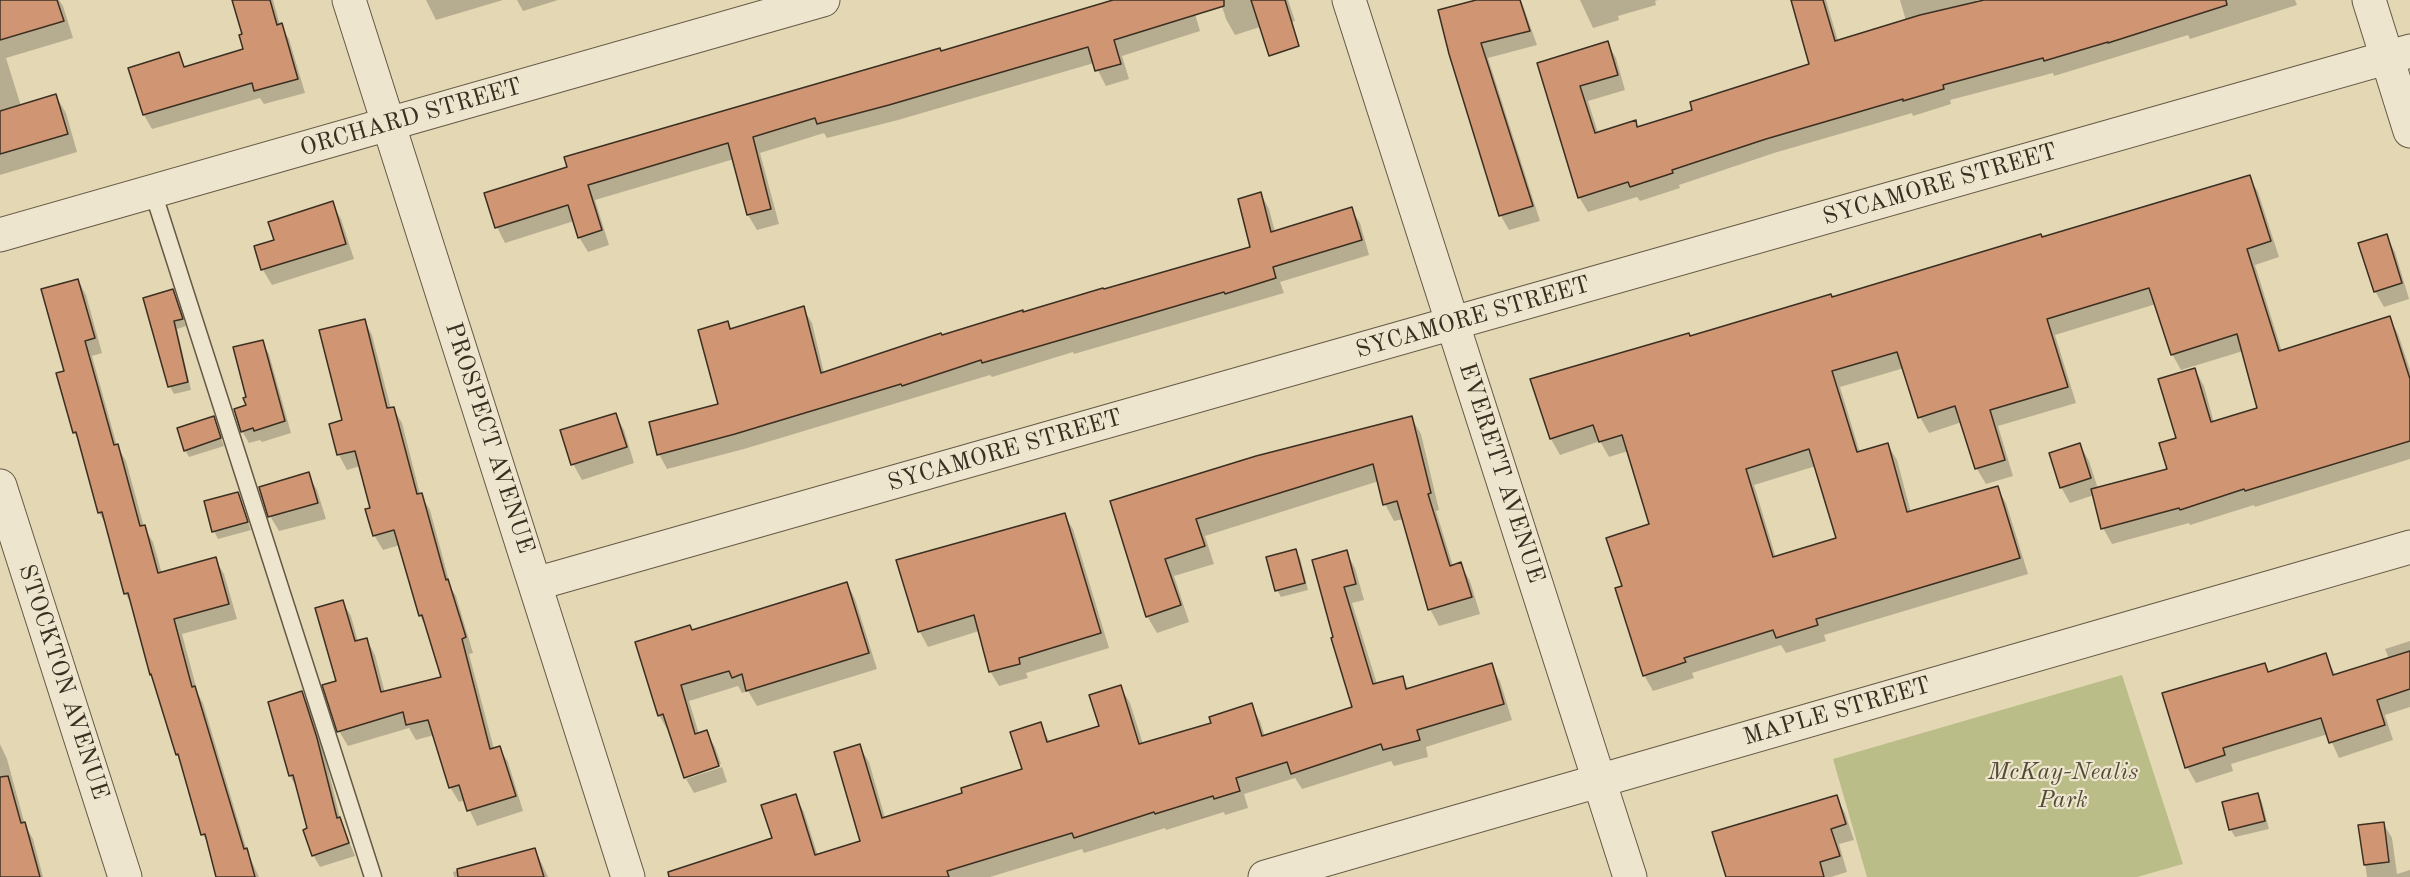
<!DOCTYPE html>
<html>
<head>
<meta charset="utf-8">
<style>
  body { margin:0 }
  canvas { display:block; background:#e4d7b3 }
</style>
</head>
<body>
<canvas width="2410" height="877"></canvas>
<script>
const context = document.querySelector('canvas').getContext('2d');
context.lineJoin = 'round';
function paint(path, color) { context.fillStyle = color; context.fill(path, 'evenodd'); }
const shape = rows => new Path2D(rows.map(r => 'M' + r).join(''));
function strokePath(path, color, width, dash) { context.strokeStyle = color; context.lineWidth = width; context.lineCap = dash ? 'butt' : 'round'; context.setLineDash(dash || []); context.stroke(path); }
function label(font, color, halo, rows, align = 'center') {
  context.font = font + ' "Old Standard TT",serif'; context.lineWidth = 4.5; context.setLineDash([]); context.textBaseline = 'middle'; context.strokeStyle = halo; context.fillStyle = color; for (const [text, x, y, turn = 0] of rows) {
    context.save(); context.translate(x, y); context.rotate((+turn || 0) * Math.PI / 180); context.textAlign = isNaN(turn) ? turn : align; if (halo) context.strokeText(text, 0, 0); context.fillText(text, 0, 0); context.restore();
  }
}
const green = shape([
  [2122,675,2183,864,2137,877,1867,877,1833,759]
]);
const shadow = shape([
  [17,0,59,0,63,6,73,38,6,58,21,106,56,96,66,113,77,152,0,175,0,3],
  [234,0,273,0,280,25,289,39,305,93,264,104,260,98,152,129,144,115,130,69,178,54,186,68,245,50,244,35],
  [426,0,503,0,436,20],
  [517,0,558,0,523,11],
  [1119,0,1191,0,1200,31,1122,56,1129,79,1106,86,1094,63,898,120,827,138,824,133,760,153,779,224,757,230,748,215,734,159,595,200,609,245,588,252,579,237,574,221,505,243,497,227,486,194],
  [1220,0,1288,0,1295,21,1266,30,1263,26,1235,35,1226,19],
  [1482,0,1521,0,1537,45,1488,58,1540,221,1509,230,1501,216,1450,54],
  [1580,0,1658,0,1655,1,1656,5,1618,16,1619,20,1593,28],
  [1793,0,1826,0,1838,41,1906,21,1900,0,1977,0,1978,3,1990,0,2295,0,2297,5,2190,39,2188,35,2054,76,2053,73,1950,100,1951,104,1913,116,1912,113,1774,153,1679,185,1680,188,1640,201,1637,197,1588,212,1579,197,1539,64,1607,43,1616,58,1625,90,1588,101,1598,133,1635,121,1639,128,1694,111,1811,65],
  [2249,177,2258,192,2279,257,2255,265,2282,352,2389,318,2398,334,2410,370,2410,459,2255,507,2254,505,2190,525,2189,523,2112,544,2103,528,2094,495,2070,503,2061,487,2080,445,2089,461,2098,489,2169,470,2195,370,2204,386,2214,423,2259,409,2243,351,2181,370,2172,354,2156,304,2055,335,2076,403,1998,426,2013,476,1986,484,1977,469,1962,422,1929,433,1920,417,1904,368,1840,387,1860,453,1888,445,1897,460,1911,513,1997,488,2006,503,2028,574,1824,635,1826,641,1786,653,1781,645,1692,673,1694,678,1653,691,1644,675,1624,587,1651,525,1628,451,1609,457,1600,441,1560,455,1551,439,1532,380,1832,298],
  [1816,466,1838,539,1776,558,1754,485],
  [1261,194,1269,209,1275,232,1351,209,1360,223,1369,255,1280,282,1284,293,1074,354,1073,352,992,377,990,375,744,449,667,469,659,454,720,405,728,323,732,330,803,308,812,323,824,373,942,337,1252,248],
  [332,203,341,219,354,259,272,285,263,270,256,247,275,241],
  [2386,236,2395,252,2409,299,2384,307,2375,291],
  [78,280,86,295,102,353,92,356,117,446,126,461,144,527,153,542,162,574,215,559,224,574,237,619,182,634,198,694,203,703,247,851,259,877,218,877,210,846,203,835,182,762,177,754,133,607,125,593,107,526,99,513,81,444,74,432,66,372],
  [172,291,186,326,177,329,191,390,174,394,170,387],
  [364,320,372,335,391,409,393,408,402,423,420,494,430,510,451,588,456,596,473,653,469,654,494,749,499,748,508,762,523,811,477,826,465,800,459,802,450,787,434,735,416,740,409,728,348,746,339,731,338,682,342,601,351,616,358,642,367,640,375,655,385,693,442,678,427,628,420,616,400,545,383,550,374,535,372,509,360,466,347,470,339,455,331,425,344,421],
  [262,342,269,354,291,433,262,442,260,440,249,443,242,431,247,398],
  [615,414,624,430,634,463,582,480,573,464],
  [213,417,224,446,189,457,185,450],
  [1411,417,1421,434,1439,510,1436,511,1453,566,1460,564,1470,581,1480,614,1439,626,1430,609,1404,519,1394,521,1385,504,1379,481,1205,536,1214,564,1174,576,1189,622,1157,633,1147,616,1112,502],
  [308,474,317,490,326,519,279,531,270,516],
  [237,493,251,530,218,539,214,531],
  [1064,515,1073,529,1109,648,1026,673,1028,678,999,686,990,671,979,631,928,647,920,632,898,561],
  [1295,551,1300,558,1308,590,1281,597,1277,590],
  [1346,552,1355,568,1364,600,1352,603,1377,684,1402,678,1409,690,1491,665,1500,681,1512,720,1426,747,1428,757,1394,766,1391,761,1302,789,1295,778,1244,794,1248,808,1225,815,1224,812,1166,830,1165,828,1084,853,1082,849,990,877,709,877,773,839,795,796,804,812,818,856,862,842,859,746,869,762,885,818,964,794,1023,770,1040,723,1050,743,1101,727,1120,686,1130,703,1143,744,1213,724,1251,705,1260,721,1265,737,1354,708,1333,639],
  [847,583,855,599,877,669,757,706,748,691,742,693,738,686,689,701,699,734,706,732,715,747,721,764,686,775,686,779,722,767,727,782,694,793,685,777,670,730,668,731,659,715,692,632],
  [2410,641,2410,707,2385,715,2393,740,2339,758,2328,734,2231,764,2233,771,2196,783,2187,767,2264,664,2269,673,2325,655,2336,676,2389,659,2385,649],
  [302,693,309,705,324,752,341,822,355,856,320,867,313,855,309,829,297,788,290,776],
  [0,744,7,759,25,825,33,839,43,877,2,877,0,870],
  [2258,794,2262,802,2269,829,2235,837,2231,830,2224,803],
  [1836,797,1845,813,1854,840,1839,844,1847,872,1831,877,1728,877],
  [2383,823,2392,838,2397,874,2410,870,2410,877,2367,877,2360,826],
  [535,849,548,877,454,877,453,872]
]);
const building = shape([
  [0,0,57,0,64,21,0,40,0,0],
  [232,0,270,0,277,25,282,23,298,79,254,91,252,83,143,115,128,68,179,52,184,67,243,49,239,35,242,34,232,0],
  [1113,0,1224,0,1224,6,1114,40,1121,64,1095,71,1088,47,889,105,817,124,815,118,753,137,771,209,747,215,728,143,588,185,602,230,578,238,568,205,495,228,484,193,567,167,564,157,940,48,941,51,1113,0],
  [1251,0,1285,0,1299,46,1269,56,1251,0],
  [1476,0,1520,0,1530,31,1481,43,1533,206,1499,216,1449,54,1438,10,1476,0],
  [1791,0,1823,0,1835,41,1920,15,1984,0,2226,0,2227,5,2108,43,2108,42,2044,61,2043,58,1943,85,1944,89,1903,101,1903,99,1766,139,1672,170,1673,173,1630,187,1628,182,1578,198,1537,63,1608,41,1618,75,1580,86,1595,133,1636,120,1637,127,1692,110,1690,102,1809,64,1791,0],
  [56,94,68,134,0,154,0,111,56,94],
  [2250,175,2271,241,2247,249,2279,351,2390,316,2410,379,2410,441,2245,491,2244,489,2180,510,2179,508,2101,529,2091,489,2167,469,2159,443,2176,438,2158,379,2195,368,2211,422,2257,408,2237,334,2171,355,2149,288,2047,319,2068,387,1990,410,2005,460,1975,469,1955,406,1918,418,1897,352,1832,371,1857,452,1888,443,1907,512,1998,486,2020,558,1816,619,1818,625,1776,638,1773,630,1684,658,1686,662,1643,676,1615,588,1622,586,1606,538,1649,524,1622,435,1599,442,1593,425,1550,439,1530,379,1689,333,1690,336,1831,294,1832,297,2041,234,2042,237,2250,175],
  [1809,449,1836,538,1773,557,1746,469,1809,449],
  [1261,192,1271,232,1352,207,1362,240,1273,267,1276,278,1225,294,1224,292,982,363,981,360,902,386,901,384,735,434,657,455,649,422,718,404,698,330,728,321,730,329,804,306,821,373,941,333,942,335,1023,310,1023,312,1103,288,1104,289,1250,247,1238,199,1261,192],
  [333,201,346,244,261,270,254,246,274,240,268,222,333,201],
  [2387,234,2402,283,2374,292,2358,243,2387,234],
  [78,279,95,338,85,341,114,445,118,444,140,526,145,525,158,573,216,557,229,604,174,619,192,687,195,686,244,849,247,848,255,877,216,877,205,834,201,835,178,754,176,755,151,674,150,675,128,593,124,594,102,512,98,513,76,432,73,433,56,373,64,371,41,289,78,279],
  [173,289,183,319,174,321,188,382,168,387,143,298,173,289],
  [365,319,387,408,394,407,417,494,422,493,446,580,448,579,466,637,462,639,490,749,500,746,516,796,467,811,459,785,449,788,428,720,406,725,403,712,337,732,322,685,336,681,315,608,343,600,355,641,367,638,381,692,441,677,422,615,419,616,394,530,373,536,365,509,370,508,355,451,337,455,329,424,342,420,319,330,365,319],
  [263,340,285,421,254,431,253,428,241,432,234,409,246,405,243,398,246,397,233,347,263,340],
  [616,413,627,447,571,465,560,430,616,413],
  [214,416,221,438,184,451,177,428,214,416],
  [1412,416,1431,493,1428,494,1450,566,1461,562,1472,597,1428,610,1397,501,1383,505,1373,464,1196,519,1205,546,1165,559,1181,605,1146,617,1110,501,1256,456,1412,416],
  [2080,443,2091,478,2060,488,2049,453,2080,443],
  [309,472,318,503,268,517,259,487,309,472],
  [238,492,248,522,212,532,204,501,238,492],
  [1065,513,1101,633,1019,658,1020,664,989,672,974,615,918,632,896,560,1065,513],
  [1296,549,1305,583,1275,591,1266,557,1296,549],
  [1347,550,1356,584,1344,587,1373,684,1403,676,1406,689,1492,663,1504,704,1417,730,1420,740,1383,750,1381,744,1291,774,1287,762,1236,778,1240,791,1214,799,1213,796,1155,814,1154,812,1074,838,1072,833,947,871,949,877,669,877,668,872,772,838,761,805,796,794,815,855,860,841,834,752,860,744,882,818,962,793,961,788,1022,769,1010,732,1041,722,1047,742,1099,726,1089,695,1121,685,1139,744,1211,723,1209,717,1252,703,1262,736,1352,707,1331,638,1333,637,1312,560,1347,550],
  [847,582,869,653,746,691,742,674,732,678,729,671,681,685,695,734,707,730,719,766,684,778,663,714,658,716,635,642,690,625,692,630,847,582],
  [2410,651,2410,689,2377,700,2385,725,2329,743,2321,718,2223,748,2225,755,2185,768,2162,693,2265,663,2268,672,2326,653,2333,675,2410,651],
  [302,691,317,738,337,818,340,817,349,843,312,856,303,830,307,828,293,775,289,776,268,702,302,691],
  [8,776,21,823,25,822,40,877,0,877,0,777,8,776],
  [2258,793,2265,821,2229,830,2222,802,2258,793],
  [1837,795,1846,824,1831,829,1840,856,1820,862,1824,877,1726,877,1712,832,1837,795],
  [2384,822,2389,862,2364,865,2358,825,2384,822],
  [535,848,544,877,458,877,457,869,535,848]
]);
const service = shape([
  [153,192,373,877]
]);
const minor = shape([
  [349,0,628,877],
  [1349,0,1630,877],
  [2369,0,2410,131],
  [0,235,823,0],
  [0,486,125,877],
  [535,584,2410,51],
  [1265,877,2410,547]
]);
const streetNames = [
  ["ORCHARD STREET",411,118,-16],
  ["SYCAMORE STREET",1940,185,-16],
  ["SYCAMORE STREET",1473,318,-16],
  ["PROSPECT AVENUE",489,438,72],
  ["SYCAMORE STREET",1005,451,-16],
  ["EVERETT AVENUE",1501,473,72],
  ["STOCKTON AVENUE",63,682,72],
  ["MAPLE STREET",1837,712,-16]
];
const parkNames = [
  ["McKay-Nealis",2063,773],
  ["Park",2063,801]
];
paint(green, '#babd88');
paint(shadow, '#0003');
paint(building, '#d09674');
strokePath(building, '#3b2f22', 1.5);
strokePath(service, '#655946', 19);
strokePath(minor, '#655946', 35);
strokePath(service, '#ede5ce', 16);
strokePath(minor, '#ede5ce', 33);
label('24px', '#3b2f22', '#ede5ce', streetNames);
label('italic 24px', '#544b36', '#ede5ce', parkNames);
</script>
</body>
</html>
